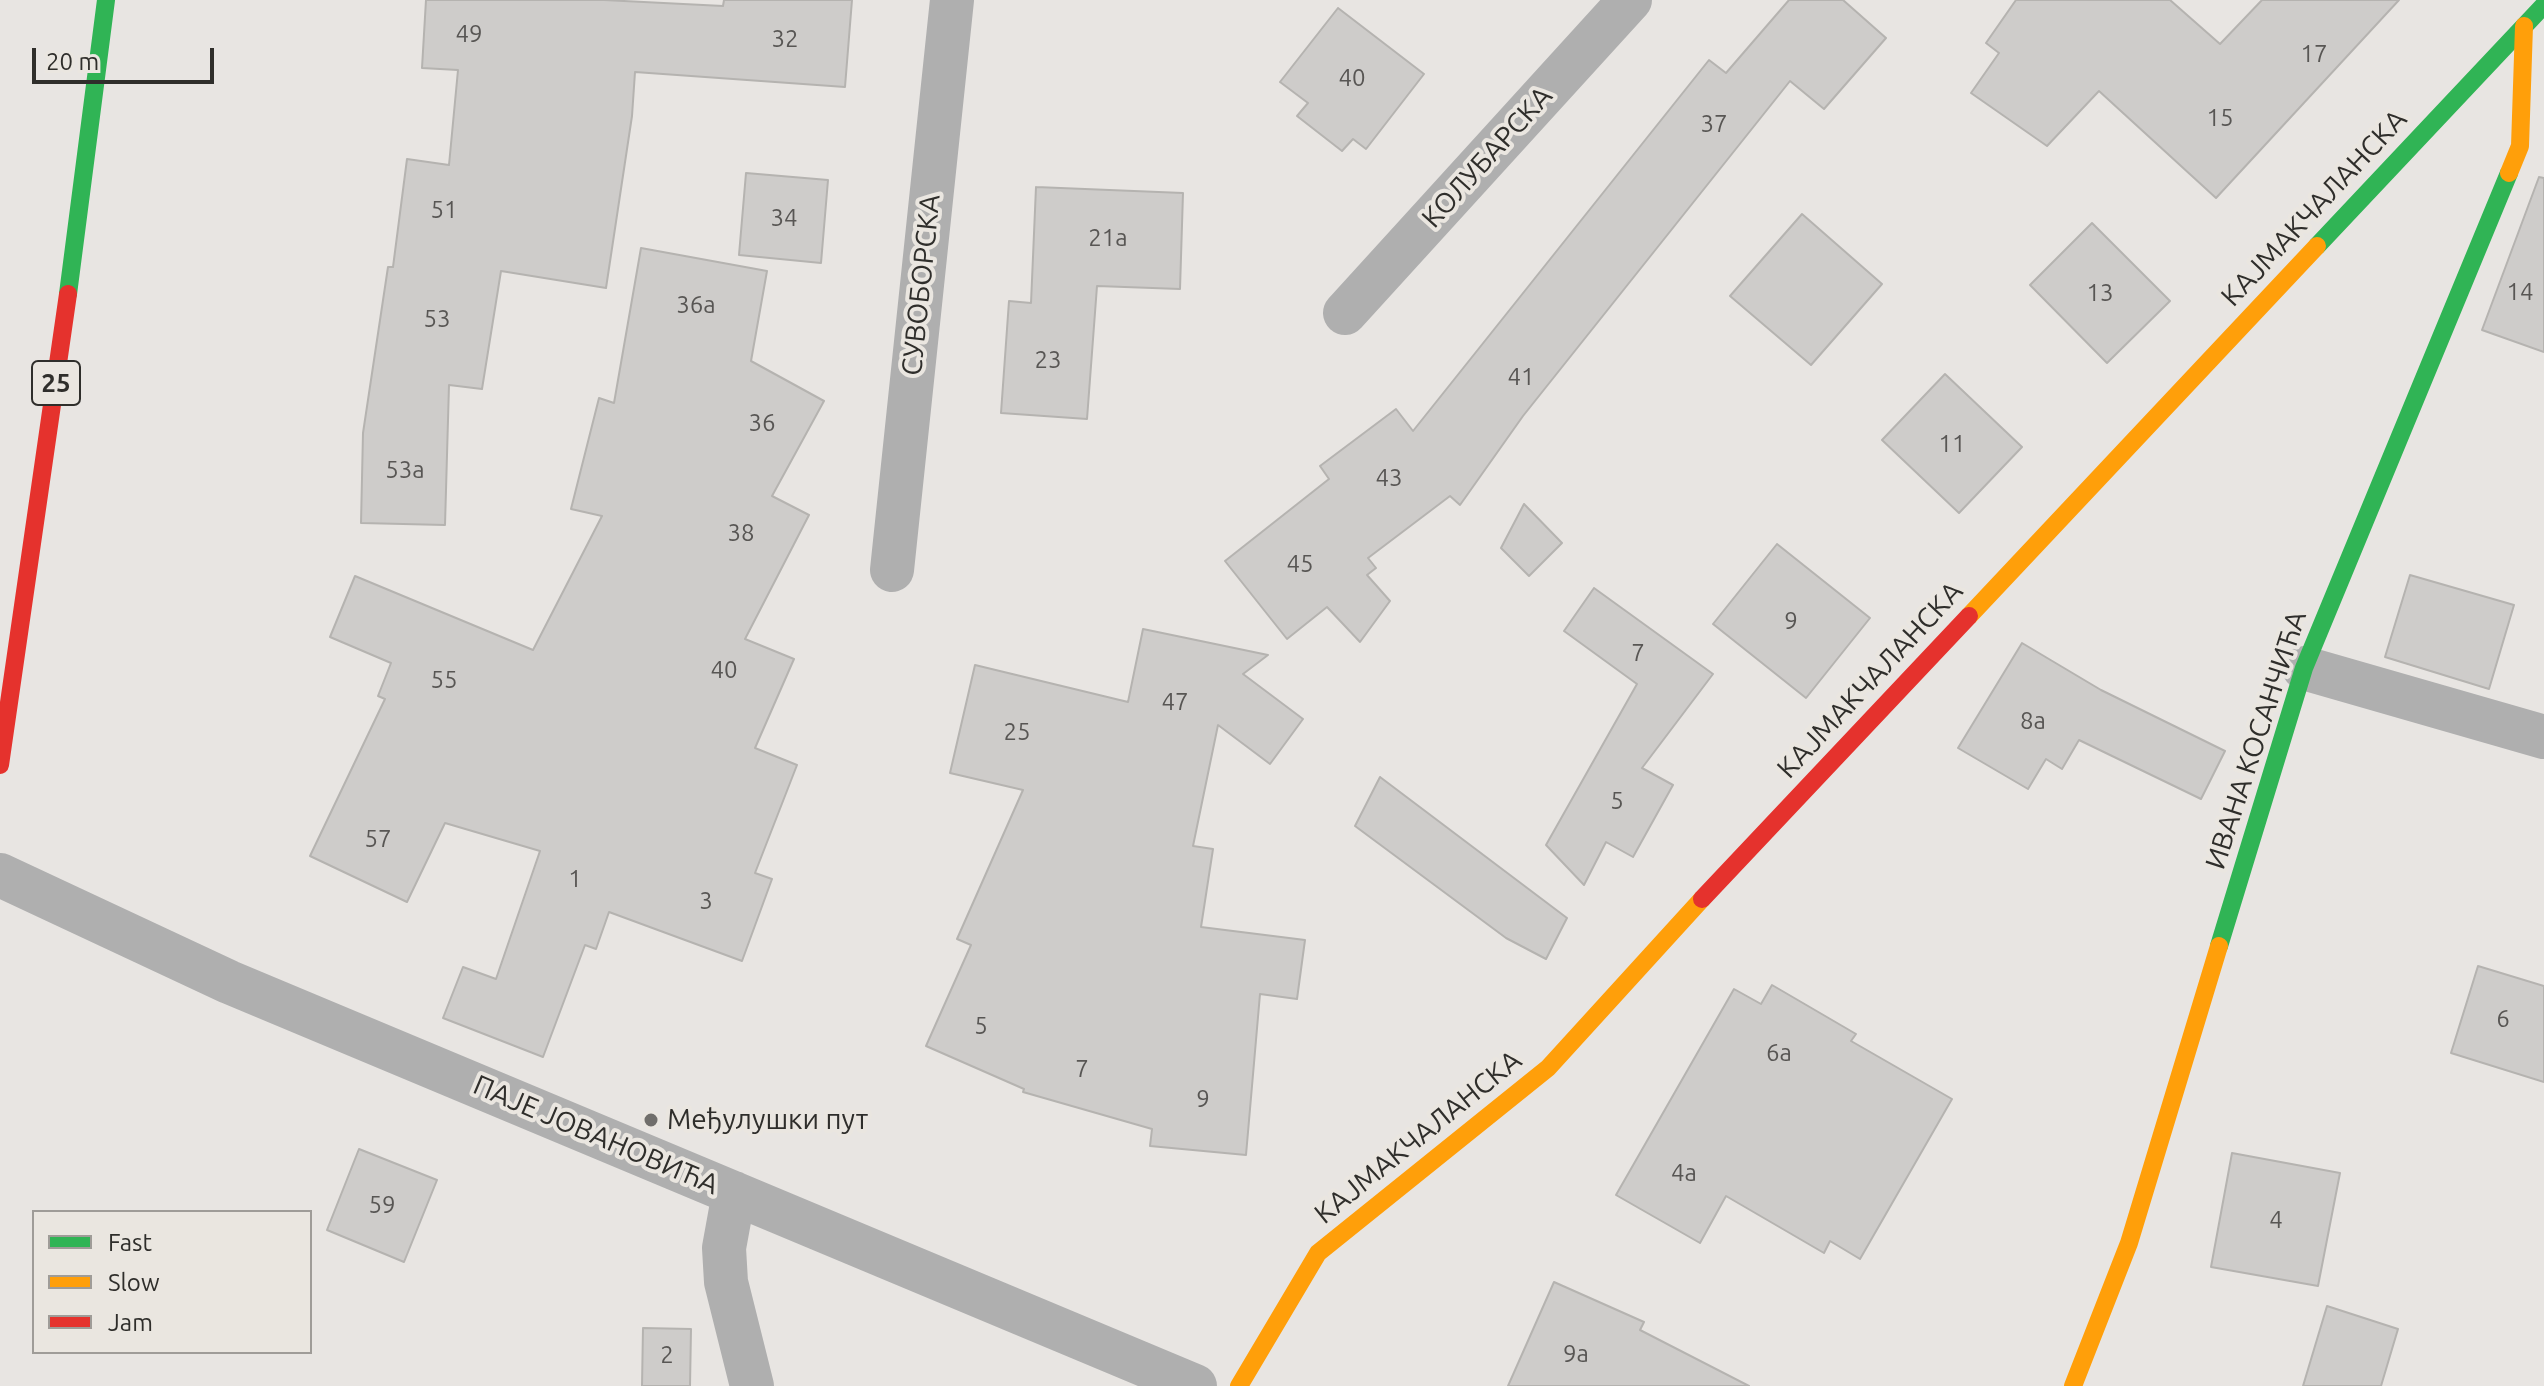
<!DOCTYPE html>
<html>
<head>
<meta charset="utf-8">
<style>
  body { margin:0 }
  #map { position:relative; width:2544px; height:1386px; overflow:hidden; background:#e8e5e2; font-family:Ubuntu,sans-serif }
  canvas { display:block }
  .legend { position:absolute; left:32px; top:1210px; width:280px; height:144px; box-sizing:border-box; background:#eae6e0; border:2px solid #9f9c98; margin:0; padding:10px 14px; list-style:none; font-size:24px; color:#2f2e2b }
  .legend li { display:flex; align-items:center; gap:16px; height:40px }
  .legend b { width:40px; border:2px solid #9f9c98 }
  .scale { position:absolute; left:32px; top:48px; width:182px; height:36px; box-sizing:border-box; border:4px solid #2f2e2b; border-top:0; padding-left:10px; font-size:24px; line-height:28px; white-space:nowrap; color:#2f2e2b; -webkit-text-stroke:6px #eae6e0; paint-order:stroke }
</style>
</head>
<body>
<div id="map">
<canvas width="2544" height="1386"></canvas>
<ul class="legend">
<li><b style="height:10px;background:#30b455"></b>Fast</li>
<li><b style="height:10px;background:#ff9f0a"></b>Slow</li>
<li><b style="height:10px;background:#e5322d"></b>Jam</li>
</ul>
<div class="scale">20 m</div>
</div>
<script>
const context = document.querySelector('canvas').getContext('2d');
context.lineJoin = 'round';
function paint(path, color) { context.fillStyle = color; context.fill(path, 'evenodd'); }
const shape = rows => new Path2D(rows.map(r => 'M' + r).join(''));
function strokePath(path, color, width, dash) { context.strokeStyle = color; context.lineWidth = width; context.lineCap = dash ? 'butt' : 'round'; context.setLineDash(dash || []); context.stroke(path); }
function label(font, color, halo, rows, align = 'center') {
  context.font = font + ' Ubuntu,sans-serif'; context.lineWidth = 8; context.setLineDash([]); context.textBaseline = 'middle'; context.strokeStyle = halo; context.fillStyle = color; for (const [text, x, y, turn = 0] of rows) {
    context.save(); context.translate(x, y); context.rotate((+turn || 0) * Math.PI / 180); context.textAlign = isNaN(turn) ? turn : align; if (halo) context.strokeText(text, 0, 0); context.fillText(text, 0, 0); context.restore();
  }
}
const building = shape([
  [426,0,604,0,723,6,724,0,852,0,845,87,635,72,632,116,606,288,501,271,482,389,449,385,445,525,361,523,363,433,388,267,393,267,407,159,449,165,458,70,422,68,426,0],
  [1789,0,1843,0,1886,38,1824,109,1790,81,1523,416,1460,505,1450,496,1368,558,1376,568,1367,575,1390,601,1360,642,1327,607,1287,639,1225,561,1329,479,1320,466,1396,409,1413,431,1709,60,1726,73,1789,0],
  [2016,0,2170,0,2220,44,2262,0,2399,0,2216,198,2099,91,2047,146,1971,93,1999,53,1986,43,2016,0],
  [1338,8,1424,74,1366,149,1353,139,1342,151,1297,116,1308,103,1280,82,1338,8],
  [746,173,828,180,821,263,739,255,746,173],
  [2539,177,2544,178,2544,352,2482,330,2539,177],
  [1036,187,1183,193,1180,289,1097,286,1087,419,1001,413,1009,301,1031,303,1036,187],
  [1802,214,1882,284,1811,365,1730,296,1802,214],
  [2092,223,2170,301,2107,363,2030,285,2092,223],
  [641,248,767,271,751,361,824,401,772,496,809,515,745,639,794,659,755,748,797,765,755,873,772,879,742,961,609,912,596,949,585,945,543,1057,443,1018,463,967,496,979,540,851,445,823,407,902,310,856,385,699,378,696,391,663,330,637,355,576,533,650,602,516,571,509,599,398,614,403,641,248],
  [1945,374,2022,447,1959,513,1882,440,1945,374],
  [1524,504,1562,543,1529,576,1501,548,1524,504],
  [1777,544,1870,618,1806,698,1713,624,1777,544],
  [2410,575,2514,605,2489,689,2385,657,2410,575],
  [1594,588,1713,674,1642,768,1673,785,1633,857,1606,842,1584,885,1546,845,1637,684,1564,631,1594,588],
  [1143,629,1268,655,1243,674,1303,719,1270,764,1218,725,1193,846,1213,849,1201,927,1305,940,1297,999,1260,994,1246,1155,1150,1146,1152,1129,1023,1092,1024,1089,926,1046,971,945,957,939,1023,790,950,773,975,665,1128,702,1143,629],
  [2022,643,2101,690,2225,751,2201,799,2079,740,2062,769,2046,759,2028,789,1958,748,2022,643],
  [1380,777,1567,918,1546,959,1506,938,1355,826,1380,777],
  [2478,966,2544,986,2544,1082,2451,1053,2478,966],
  [1772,985,1856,1034,1851,1041,1952,1099,1860,1259,1830,1241,1824,1253,1726,1196,1700,1243,1616,1195,1734,989,1761,1004,1772,985],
  [359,1149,437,1180,404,1262,327,1230,359,1149],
  [2232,1153,2340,1173,2318,1286,2211,1267,2232,1153],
  [1554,1282,1644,1322,1640,1330,1749,1386,1508,1386,1554,1282],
  [2327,1306,2398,1329,2381,1386,2303,1386,2327,1306],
  [643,1328,691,1329,690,1386,642,1386,643,1328]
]);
const street = shape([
  [1345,313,1630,0],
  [892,570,952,0],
  [2304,668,2544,737],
  [0,875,229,982,1195,1386],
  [734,1193,724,1248,726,1282,752,1386]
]);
const fast = shape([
  [2317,246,2544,5],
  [68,294,106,0],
  [2219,946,2304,668,2509,173]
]);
const slow = shape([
  [2509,173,2520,146,2524,26],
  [1969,616,2317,246],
  [1239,1386,1318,1253,1548,1068,1702,899],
  [2073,1386,2129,1243,2219,946]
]);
const jam = shape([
  [0,765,68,294],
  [1702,899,1969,616]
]);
const markers = [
  [651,1120,8,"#706e6b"]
];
const numberNames = [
  ["49",469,34],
  ["32",785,39],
  ["17",2314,54],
  ["40",1352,78],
  ["15",2220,118],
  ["37",1714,124],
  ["51",444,210],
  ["34",784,218],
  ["21a",1108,238],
  ["14",2520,292],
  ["13",2100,293],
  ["36a",696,305],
  ["53",437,319],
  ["23",1048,360],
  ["41",1521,377],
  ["36",762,423],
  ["11",1952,444],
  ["53a",405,470],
  ["43",1389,478],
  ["38",741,533],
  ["45",1300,564],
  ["9",1791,621],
  ["7",1638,653],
  ["40",724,670],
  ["55",444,680],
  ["47",1175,702],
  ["8a",2033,721],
  ["25",1017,732],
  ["5",1617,801],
  ["57",378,839],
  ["1",575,879],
  ["3",706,901],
  ["6",2503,1019],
  ["5",981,1026],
  ["6a",1779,1053],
  ["7",1082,1069],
  ["9",1203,1099],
  ["4a",1684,1173],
  ["59",382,1205],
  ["4",2276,1220],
  ["9a",1576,1354],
  ["2",667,1355]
];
const shields = [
  [56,383,48]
];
const shieldNames = [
  ["25",56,383]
];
const streetNames = [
  ["КОЛУБАРСКА",1487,157,-48],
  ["КАЈМАКЧАЛАНСКА",2314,208,-47],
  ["СУВОБОРСКА",921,285,-84],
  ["КАЈМАКЧАЛАНСКА",1870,680,-47],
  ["ИВАНА КОСАНЧИЋА",2256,740,-72],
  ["ПАЈЕ ЈОВАНОВИЋА",596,1135,23],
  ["КАЈМАКЧАЛАНСКА",1418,1137,-39]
];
const poiNames = [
  ["Међулушки пут",667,1120]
];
paint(building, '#ceccca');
strokePath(building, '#b5b3b0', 2);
strokePath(street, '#afafaf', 44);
strokePath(fast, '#30b455', 18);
strokePath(slow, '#ff9f0a', 18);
strokePath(jam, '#e5322d', 18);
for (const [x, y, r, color] of markers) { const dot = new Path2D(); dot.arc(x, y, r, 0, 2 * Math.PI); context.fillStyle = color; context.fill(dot); strokePath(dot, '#eae6e0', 3); }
label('24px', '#585654', null, numberNames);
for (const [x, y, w] of shields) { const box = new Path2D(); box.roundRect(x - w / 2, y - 22, w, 44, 6); context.fillStyle = '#eae6e0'; context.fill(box); strokePath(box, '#2f2e2b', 2); }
label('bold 26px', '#2f2e2b', null, shieldNames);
label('28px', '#2f2e2b', '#eae6e0', streetNames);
label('28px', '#2f2e2b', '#eae6e0', poiNames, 'left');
</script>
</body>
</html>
